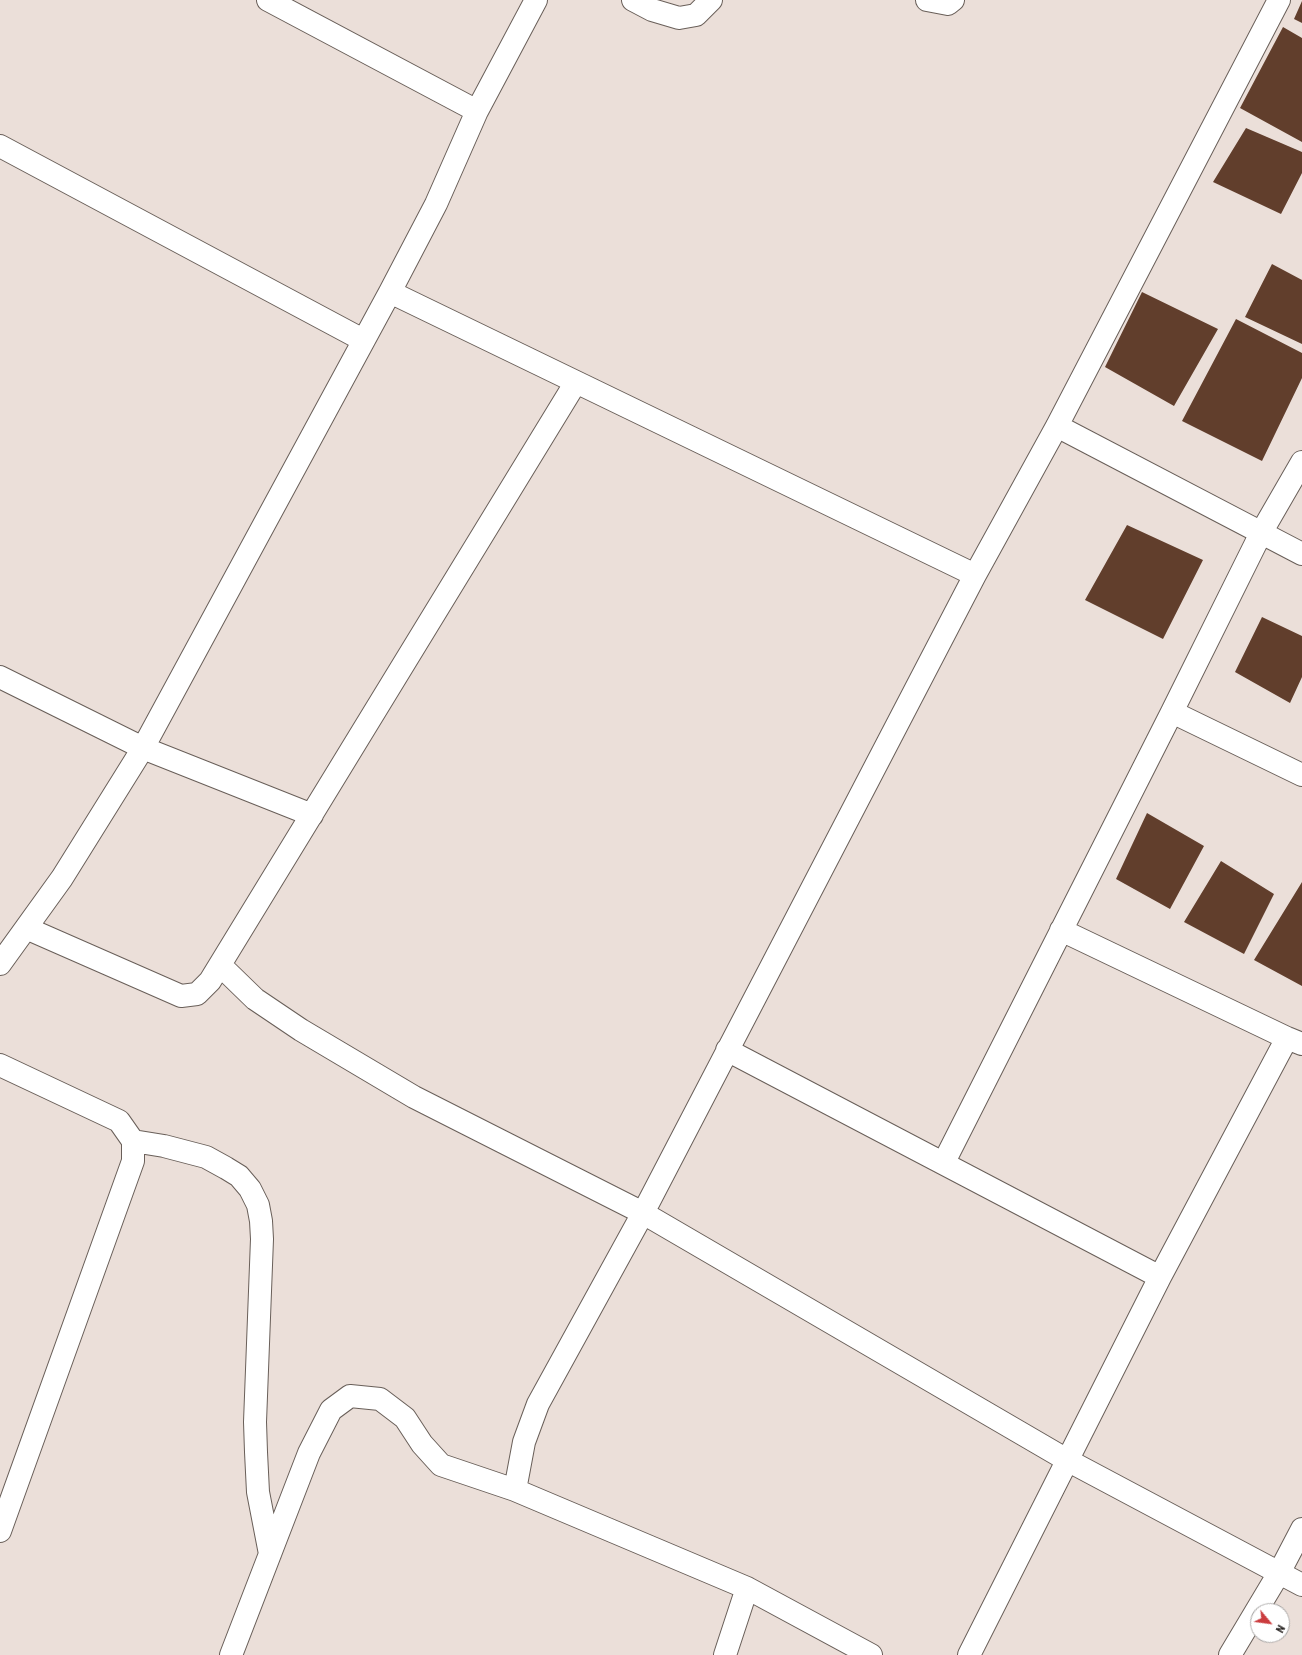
<!DOCTYPE html>
<html>
<head>
<meta charset="utf-8">
<style>
  body { margin:0 }
  #map { position:relative; width:1302px; height:1655px; overflow:hidden; background:#ebdfd9; font-family:"Roboto Condensed",sans-serif }
  canvas { display:block }
  .north { position:absolute; left:1250px; top:1603px; width:40px; height:40px; box-sizing:border-box; background:#fff; border:1px solid #a8a6a5; border-radius:50%; rotate:119deg; font-size:11px; font-weight:700; line-height:16px; text-align:center; color:#25201e }
  .north::after { content:''; display:block; margin:auto; width:14px; height:18px; background:#cb3c3e; clip-path:polygon(50% 0,100% 100%,50% 72%,0 100%) }
</style>
</head>
<body>
<div id="map">
<canvas width="1302" height="1655"></canvas>
<div class="north">N</div>
</div>
<script>
const context = document.querySelector('canvas').getContext('2d');
context.lineJoin = 'round';
function paint(path, color) { context.fillStyle = color; context.fill(path, 'evenodd'); }
const shape = rows => new Path2D(rows.map(r => 'M' + r).join(''));
function strokePath(path, color, width, dash) { context.strokeStyle = color; context.lineWidth = width; context.lineCap = dash ? 'butt' : 'round'; context.setLineDash(dash || []); context.stroke(path); }
const building = shape([
  [1302,1,1302,23,1294,19],
  [1283,27,1302,38,1302,142,1240,108],
  [1246,128,1302,152,1302,173,1281,214,1213,182],
  [1272,264,1302,280,1302,344,1245,317],
  [1142,292,1218,329,1174,406,1105,367],
  [1236,319,1302,353,1302,378,1262,461,1182,421],
  [1127,525,1203,560,1163,639,1085,600],
  [1262,617,1302,636,1302,677,1290,703,1235,672],
  [1147,813,1204,846,1170,909,1116,879],
  [1221,861,1274,894,1244,954,1184,922],
  [1302,882,1302,986,1254,960]
]);
const minor = shape([
  [633,0,652,10,679,18,696,15,711,0],
  [927,0,948,4,953,0],
  [477,111,536,0],
  [0,146,363,340],
  [390,292,975,575],
  [1057,426,1302,554],
  [0,677,143,748,312,815],
  [1172,712,1302,775],
  [26,928,181,996,197,994,210,981,576,382],
  [1061,930,1287,1038,1302,1044],
  [0,964,62,878,143,748,390,292,436,204,477,111,268,0],
  [220,965,255,999,301,1030,414,1097,643,1213,1067,1460,1302,1585],
  [727,1050,1160,1277],
  [0,1065,119,1121,133,1141,133,1161,0,1531],
  [133,1141,164,1146,206,1157,226,1168,239,1176,250,1189,258,1205,261,1221,262,1239,255,1422,256,1452,258,1492,270,1554],
  [944,1162,1172,712,1261,533,1302,462],
  [231,1655,309,1453,331,1410,350,1396,380,1399,405,1418,422,1444,441,1465,515,1490],
  [725,1655,747,1588],
  [871,1655,747,1588,515,1490,524,1442,538,1404,643,1213,975,575,1057,426,1279,0],
  [969,1655,1160,1277,1287,1038],
  [1230,1655,1279,1573,1302,1529]
]);
paint(building, '#613e2c');
strokePath(minor, '#695f59', 24);
strokePath(minor, '#fff', 22);
</script>
</body>
</html>
